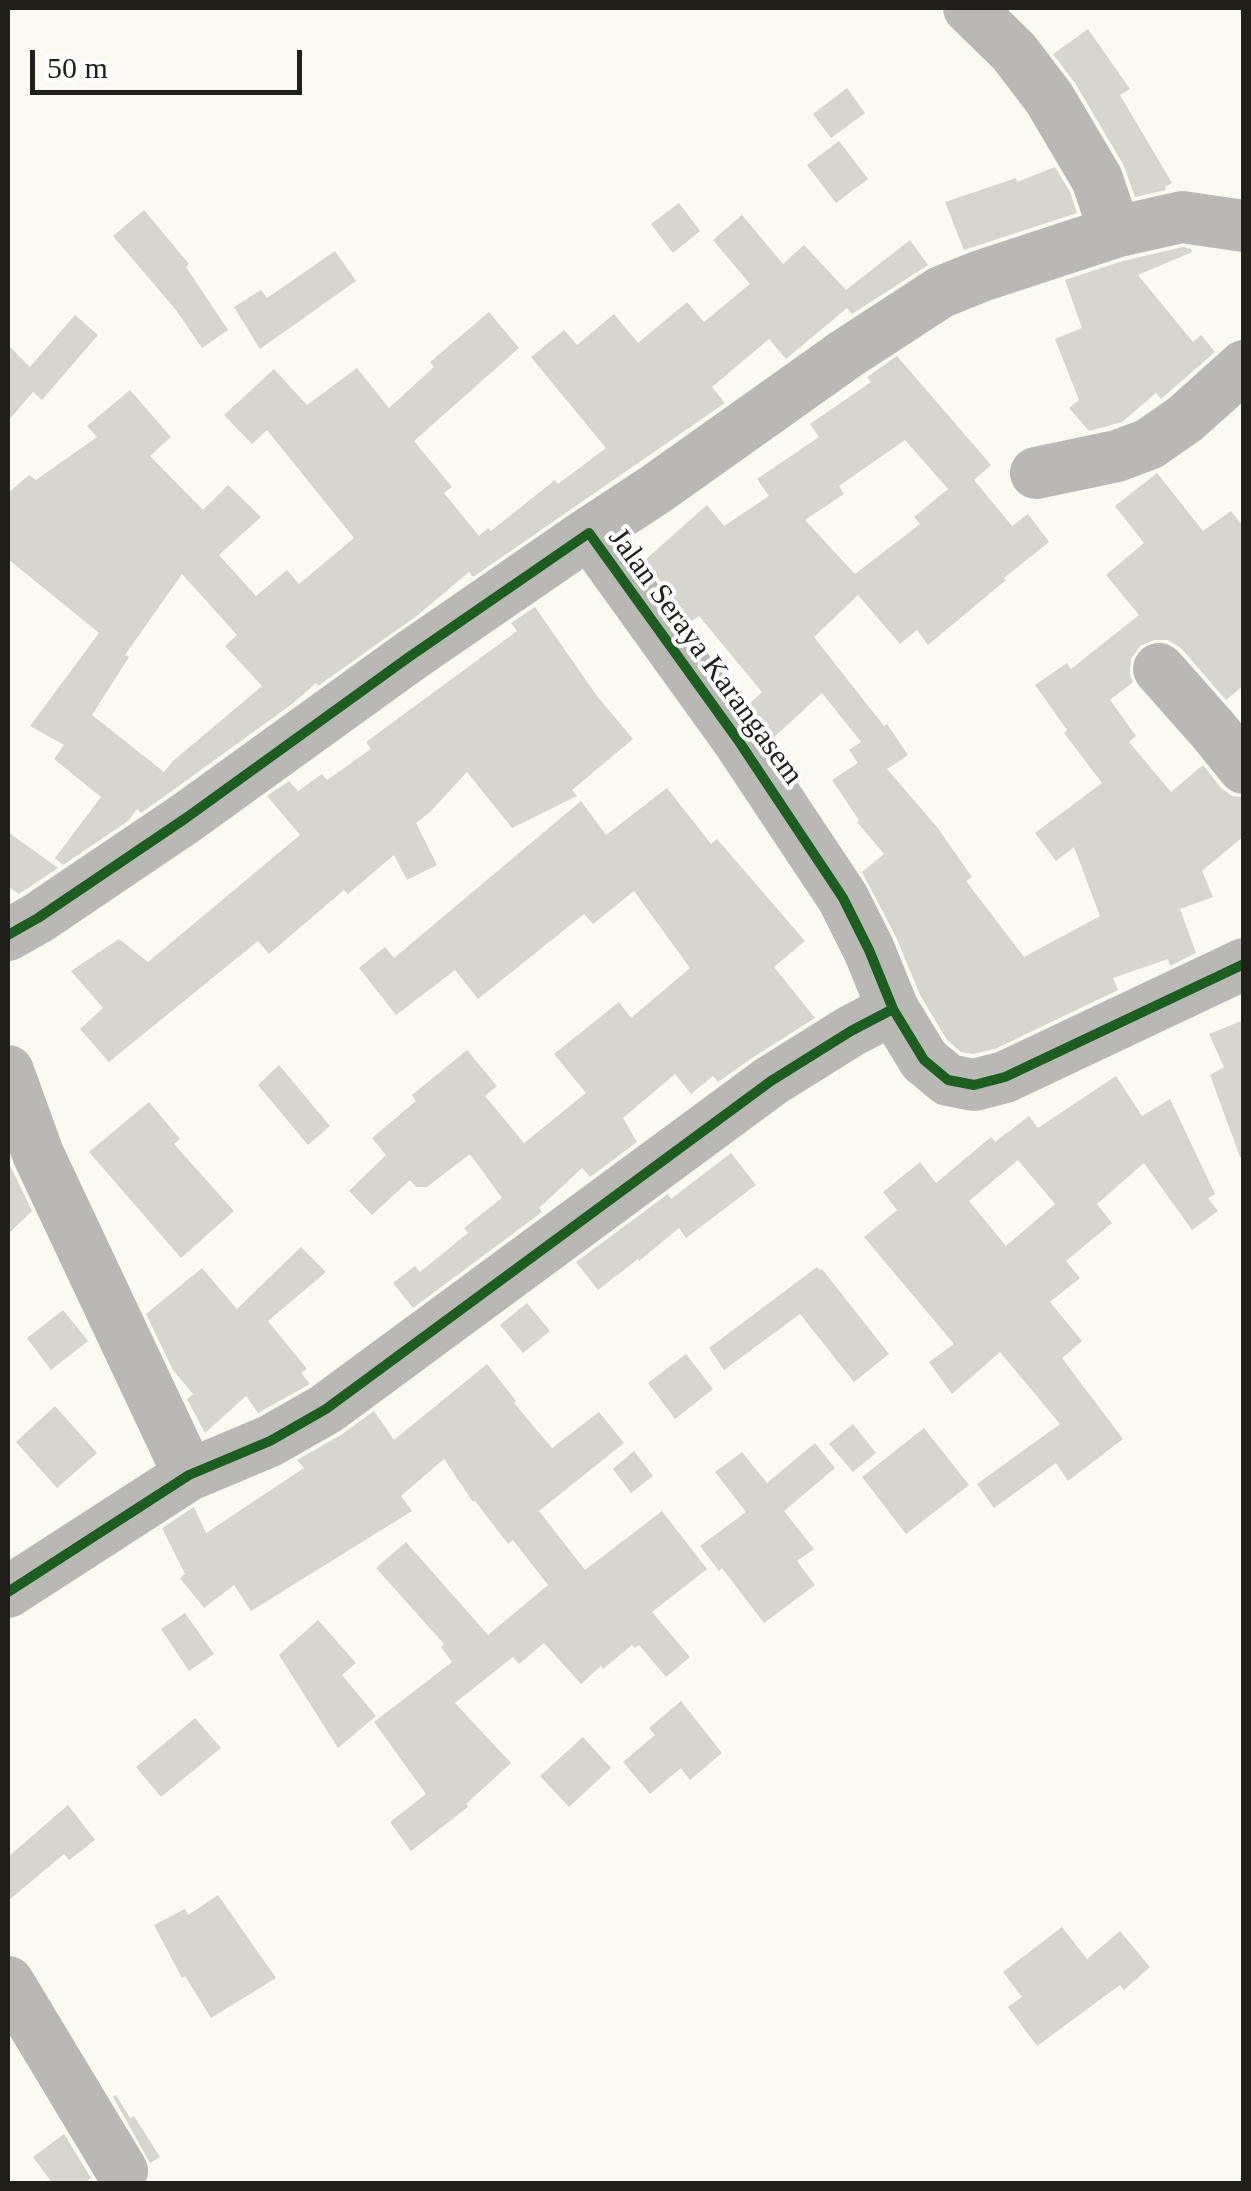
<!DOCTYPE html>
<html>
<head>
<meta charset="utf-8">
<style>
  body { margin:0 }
  #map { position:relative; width:1251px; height:2191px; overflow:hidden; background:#faf9f2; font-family:Georgia,serif }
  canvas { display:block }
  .frame { position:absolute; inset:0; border:10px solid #201f19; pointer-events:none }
  .scale { position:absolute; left:30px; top:50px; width:272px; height:45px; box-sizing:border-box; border:5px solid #201f19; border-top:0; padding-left:12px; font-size:30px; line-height:35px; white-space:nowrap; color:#201f19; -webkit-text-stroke:8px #fff; paint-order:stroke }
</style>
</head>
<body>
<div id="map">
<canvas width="1251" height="2191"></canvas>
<div class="frame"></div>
<div class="scale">50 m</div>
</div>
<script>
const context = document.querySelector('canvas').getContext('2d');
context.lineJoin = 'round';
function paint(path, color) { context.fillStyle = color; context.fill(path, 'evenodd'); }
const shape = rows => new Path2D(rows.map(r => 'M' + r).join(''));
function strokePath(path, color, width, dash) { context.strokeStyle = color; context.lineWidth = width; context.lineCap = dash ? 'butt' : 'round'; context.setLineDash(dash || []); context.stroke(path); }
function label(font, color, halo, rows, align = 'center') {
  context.font = font + ' Georgia,serif'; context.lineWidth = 8; context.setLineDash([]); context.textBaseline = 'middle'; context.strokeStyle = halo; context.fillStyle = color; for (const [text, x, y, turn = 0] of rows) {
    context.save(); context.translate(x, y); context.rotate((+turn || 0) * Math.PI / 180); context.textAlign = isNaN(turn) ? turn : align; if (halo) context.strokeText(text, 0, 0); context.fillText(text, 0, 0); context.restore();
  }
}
const building = shape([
  [1088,29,1130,89,1120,95,1172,183,1165,187,1166,190,1135,197,1123,164,1075,83,1053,54],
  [847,88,865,113,831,138,813,114],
  [839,141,868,179,836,203,807,165],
  [1055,167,1070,192,1077,213,964,250,945,202,1016,178,1017,182],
  [679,203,700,231,673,253,651,224],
  [144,210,189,264,186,267,228,330,202,348,176,310,113,236],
  [742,215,783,264,804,245,846,290,910,240,928,265,852,314,847,308,786,359,769,339,712,387,725,403,473,577,469,572,418,615,318,686,316,683,292,704,169,793,141,813,137,809,128,821,63,865,55,858,101,797,54,759,64,745,30,726,99,633,8,559,8,493,29,475,36,480,97,437,87,426,130,390,171,437,150,456,203,510,228,485,261,517,219,555,256,596,287,570,299,584,354,538,267,430,252,444,224,415,274,369,307,405,357,368,389,408,434,367,430,362,489,312,519,348,414,441,452,487,444,493,479,536,488,528,491,531,555,480,558,484,606,448,531,357,564,330,577,345,614,314,638,343,687,302,704,322,750,284,713,240],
  [182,574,237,635,225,646,262,686,173,761,164,772,92,715,129,657,125,655],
  [1183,247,1191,249,1192,252,1138,275,1193,342,1201,335,1215,352,1161,399,1156,393,1122,422,1089,431,1069,408,1079,400,1055,339,1082,328,1065,280,1123,261],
  [335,251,356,281,260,349,234,307,261,290,267,298],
  [75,315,98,335,42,400,33,392,8,421,8,345,30,367],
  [897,356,991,465,974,480,1012,526,1028,514,1049,542,1004,578,1006,580,928,645,917,630,900,644,858,595,814,637,884,726,887,724,908,755,887,769,937,827,972,877,966,881,1024,957,1100,916,1074,847,1056,861,1035,833,1102,783,1064,733,1067,730,1035,685,1067,663,1071,669,1139,615,1106,575,1144,543,1115,506,1157,473,1203,531,1231,511,1244,528,1244,685,1226,700,1181,648,1168,640,1154,640,1140,646,1131,659,1130,674,1133,682,1110,700,1136,736,1129,742,1171,792,1203,765,1221,788,1232,796,1244,797,1244,836,1202,871,1213,897,1180,909,1196,953,1170,966,1168,959,1113,978,1118,990,995,1049,973,1054,961,1052,947,1040,920,995,896,937,862,872,884,854,857,822,859,820,832,780,858,763,849,750,861,742,822,693,773,738,749,704,762,692,699,616,690,622,645,560,707,505,724,526,769,496,757,479,819,437,810,424,871,382,867,377],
  [905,440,948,489,914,517,920,524,855,574,805,520,844,494,839,486],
  [535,607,597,696,633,739,572,790,577,796,512,828,467,772,430,812,416,823,437,865,407,880,394,855,348,894,344,890,269,954,258,941,109,1062,80,1029,103,1008,71,971,119,939,148,962,300,835,267,796,289,781,298,791,322,774,327,780,371,749,366,742,517,631,511,623],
  [667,788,711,844,717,839,805,941,774,967,815,1018,755,1056,718,1082,713,1076,691,1094,675,1074,623,1118,637,1142,590,1177,582,1168,539,1208,542,1212,413,1308,393,1283,415,1266,420,1272,468,1233,464,1228,502,1198,470,1154,427,1187,416,1187,410,1180,372,1215,349,1191,386,1155,372,1138,416,1101,412,1095,467,1050,497,1086,485,1096,524,1143,586,1093,554,1054,619,1002,631,1018,690,968,634,891,593,924,584,914,478,999,455,970,396,1015,359,968,385,947,394,958,581,801,606,835],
  [8,832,58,868,19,894,8,886],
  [1244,1020,1244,1156,1240,1157,1210,1075,1224,1067,1209,1034],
  [279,1065,330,1126,308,1145,258,1085],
  [1116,1076,1142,1116,1170,1099,1215,1194,1208,1198,1218,1211,1192,1230,1144,1163,1097,1204,1112,1223,1066,1261,1080,1278,1050,1302,1082,1341,1062,1358,1123,1439,1068,1481,1056,1463,994,1508,977,1484,1060,1424,1000,1352,952,1394,929,1362,954,1344,864,1237,897,1210,883,1192,920,1162,936,1183,991,1137,995,1142,1029,1116,1038,1128],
  [1018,1160,1055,1204,1006,1246,969,1201],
  [149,1102,180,1139,174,1144,234,1211,181,1258,89,1152],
  [731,1153,756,1185,686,1238,679,1228,639,1261,638,1259,598,1290,576,1262,668,1194,671,1199],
  [8,1161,32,1211,8,1234],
  [301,1247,326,1272,268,1321,307,1369,301,1373,310,1384,258,1413,246,1396,205,1433,187,1399,193,1394,173,1370,146,1314,202,1268,237,1309],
  [817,1267,820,1270,822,1269,889,1354,854,1382,800,1314,724,1370,709,1348],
  [527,1303,550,1331,523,1353,500,1325],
  [63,1310,88,1341,51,1370,27,1338],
  [686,1354,713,1389,675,1419,648,1383],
  [487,1364,516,1401,514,1403,552,1448,599,1412,624,1443,539,1511,585,1570,662,1511,707,1569,652,1612,690,1657,666,1677,639,1645,635,1648,632,1645,603,1669,601,1666,581,1684,544,1643,519,1664,513,1657,455,1703,511,1763,466,1804,468,1807,411,1851,390,1822,426,1794,374,1722,452,1662,441,1647,444,1644,376,1568,406,1542,488,1635,548,1585,513,1540,508,1544,475,1501,473,1502,444,1459,401,1496,412,1511,251,1611,234,1585,204,1608,180,1578,185,1574,162,1528,194,1507,206,1533,304,1468,297,1460,341,1435,374,1411,394,1440],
  [55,1406,97,1453,57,1488,16,1442],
  [853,1424,876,1453,853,1472,829,1444],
  [924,1428,969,1485,906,1534,862,1477],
  [815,1443,835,1468,784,1511,814,1549,797,1561,815,1585,764,1623,722,1568,719,1571,700,1546,746,1512,715,1472,742,1452,767,1483],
  [634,1451,653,1476,631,1493,613,1469],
  [185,1613,214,1654,189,1671,161,1629],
  [318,1620,356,1663,342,1675,376,1716,338,1748,279,1655],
  [681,1701,722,1753,690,1780,681,1768,650,1794,623,1762,655,1735,649,1728],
  [195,1718,221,1748,161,1797,136,1767],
  [583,1737,611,1768,569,1807,540,1776],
  [68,1805,95,1840,69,1860,64,1854,8,1901,8,1857],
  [218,1895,276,1978,211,2018,185,1976,182,1978,154,1925,185,1909,188,1915],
  [1062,1927,1087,1959,1120,1931,1150,1967,1124,1990,1120,1985,1037,2046,1008,2007,1022,1997,1003,1972],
  [116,2095,130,2118,134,2116,160,2157,150,2163,113,2097],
  [64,2134,91,2178,84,2184,53,2184,33,2157]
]);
const minor = shape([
  [969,8,1014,52,1049,98,1097,179,1115,232],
  [1036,473,1117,456,1149,444,1185,419,1244,366],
  [589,533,656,489,846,354,941,292,981,276,1115,232,1182,217,1244,226],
  [1159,669,1213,730,1244,768],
  [8,935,38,918,186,818,409,657,589,533,738,740,843,898,869,950,893,1009,924,1060,948,1080,974,1085,1005,1077,1244,964],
  [8,1071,38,1154,189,1475],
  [8,1592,189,1475,270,1441,326,1409,771,1081,851,1031,893,1009],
  [8,1982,122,2171]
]);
const cycleway = shape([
  [8,935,38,918,186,818,409,657,589,533,738,740,843,898,869,950,893,1009,924,1060,948,1080,974,1085,1005,1077,1244,964],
  [8,1592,189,1475,270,1441,326,1409,771,1081,851,1031,893,1009]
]);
const streetNames = [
  ["Jalan Seraya Karangasem",705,657,54]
];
paint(building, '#d6d5ce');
strokePath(minor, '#b9b8b5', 52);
strokePath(cycleway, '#1b5e20', 10);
label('30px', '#201f19', '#fff', streetNames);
</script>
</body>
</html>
